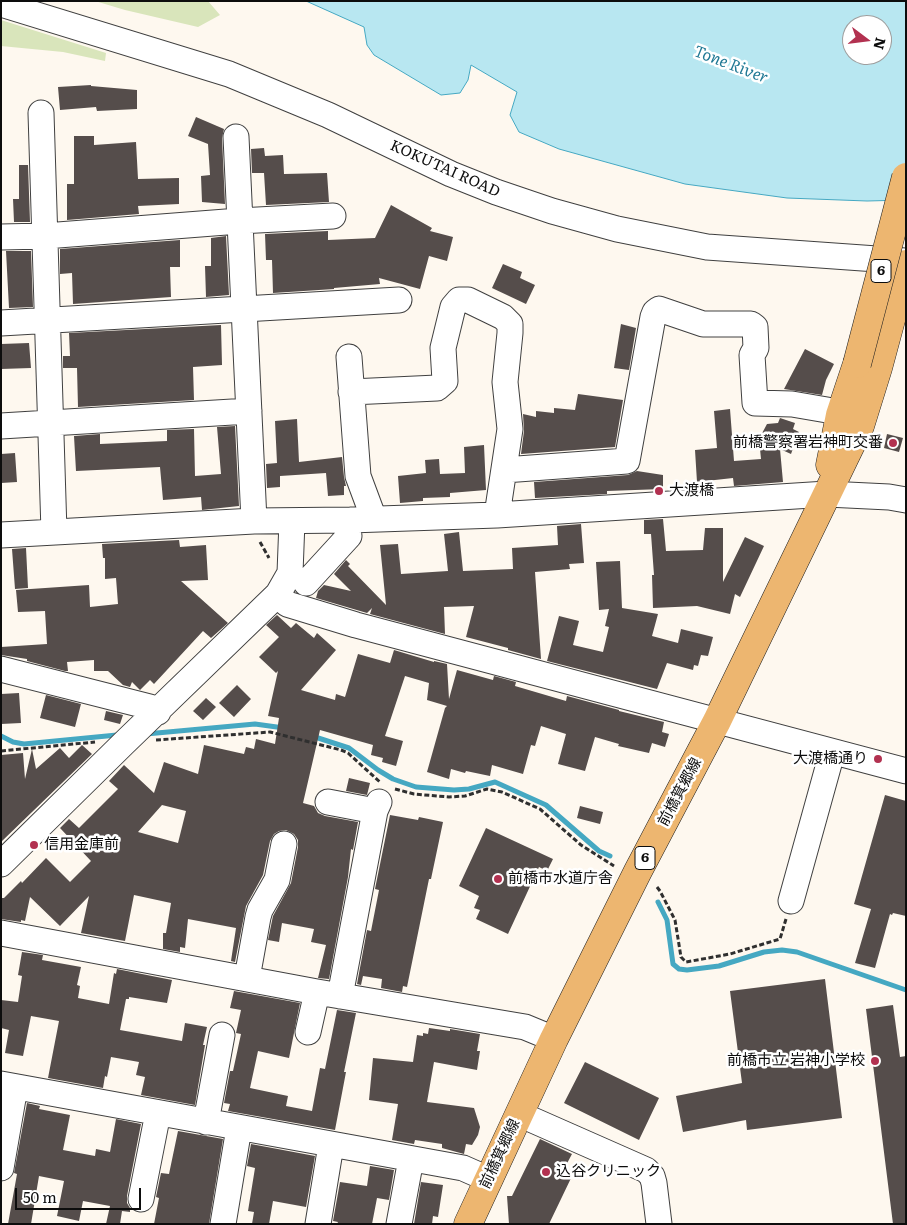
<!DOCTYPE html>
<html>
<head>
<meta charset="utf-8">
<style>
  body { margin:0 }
  #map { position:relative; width:907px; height:1225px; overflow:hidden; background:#fef8ef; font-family:Literata,serif }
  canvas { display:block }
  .frame { position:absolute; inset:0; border:2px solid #0d0d0d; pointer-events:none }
  .north { position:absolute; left:842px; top:15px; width:50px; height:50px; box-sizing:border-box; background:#fff; border:1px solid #9e9e9e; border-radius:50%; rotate:105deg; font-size:14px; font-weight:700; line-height:20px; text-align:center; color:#0d0d0d }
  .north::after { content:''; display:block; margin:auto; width:18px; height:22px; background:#b23150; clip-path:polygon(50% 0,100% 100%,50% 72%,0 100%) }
  .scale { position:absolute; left:15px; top:1188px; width:126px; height:22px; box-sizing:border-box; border:2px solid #0d0d0d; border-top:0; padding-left:6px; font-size:15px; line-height:18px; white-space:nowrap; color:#0d0d0d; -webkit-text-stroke:4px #fff; paint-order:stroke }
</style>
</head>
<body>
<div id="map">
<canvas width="907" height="1225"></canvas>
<div class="frame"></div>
<div class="north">N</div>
<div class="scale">50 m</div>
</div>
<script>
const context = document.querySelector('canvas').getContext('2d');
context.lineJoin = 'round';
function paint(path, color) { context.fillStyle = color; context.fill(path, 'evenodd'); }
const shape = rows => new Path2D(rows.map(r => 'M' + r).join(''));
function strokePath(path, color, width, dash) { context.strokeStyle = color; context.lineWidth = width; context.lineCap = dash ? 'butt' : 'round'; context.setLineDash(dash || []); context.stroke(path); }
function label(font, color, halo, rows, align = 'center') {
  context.font = font + ' Literata,"Noto Sans JP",serif'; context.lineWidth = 5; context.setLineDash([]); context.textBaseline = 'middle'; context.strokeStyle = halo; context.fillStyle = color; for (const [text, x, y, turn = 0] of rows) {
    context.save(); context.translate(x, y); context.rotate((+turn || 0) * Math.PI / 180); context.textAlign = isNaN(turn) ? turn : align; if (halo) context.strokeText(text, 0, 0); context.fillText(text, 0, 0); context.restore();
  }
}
const green = shape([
  [95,1,208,1,220,15,198,27,125,10],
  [1,20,106,53,105,61,63,52,1,46]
]);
const water = shape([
  [306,1,906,1,906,200,867,201,787,198,685,184,559,149,519,132,510,115,517,92,471,65,468,80,460,93,441,95,374,55,367,45,364,27,306,1],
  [852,25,882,25,882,55,852,55,852,25]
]);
const stream = shape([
  [146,734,255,724,284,728],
  [1,736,13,742,24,744,117,735],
  [312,736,349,748,378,770,393,779,416,787,454,790,469,789,495,782,546,805,599,851,610,856],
  [658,902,667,920,673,964,679,969,687,970,719,966,764,952,782,950,797,952,906,990]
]);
const building = shape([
  [91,85,91,86,137,90,137,109,97,111,96,107,60,110,58,87],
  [196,117,224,129,222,138,225,204,202,202,201,176,210,175,208,144,188,136],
  [74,136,94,136,94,145,136,142,138,179,179,178,179,204,138,206,139,214,67,220,67,184,74,184],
  [264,148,265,156,283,155,284,174,327,173,329,202,266,205,264,173,252,173,251,149],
  [19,165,28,165,30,222,14,222,13,199,19,199],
  [391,205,432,228,430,231,453,237,447,261,429,256,420,289,379,278,380,284,334,288,334,289,273,293,272,260,266,260,265,234,328,231,328,240,375,238],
  [226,236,229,295,206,297,205,266,211,266,211,238],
  [180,240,180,267,170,267,171,297,73,304,72,273,60,274,60,249],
  [6,251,31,251,33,307,9,308],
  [503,264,522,272,520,278,535,285,526,304,492,288],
  [621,324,636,328,629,370,614,368],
  [221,325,222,365,193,367,194,400,78,407,77,368,63,368,63,356,70,356,69,333],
  [29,343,31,368,1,369,1,344],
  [805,349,834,364,826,380,822,395,784,389],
  [578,394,623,400,615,447,521,454,524,431,523,414,536,417,536,411,554,413,554,408,575,410],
  [730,409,734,461,761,459,759,439,767,424,778,423,780,418,795,423,793,429,799,432,791,454,780,449,783,482,734,486,733,478,697,482,695,450,717,448,714,411],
  [297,419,299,462,342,457,344,477,346,486,344,486,344,495,328,496,326,473,280,476,280,487,267,488,266,464,277,463,275,421],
  [235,426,239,506,202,510,201,497,163,500,160,467,76,471,74,436,100,434,100,444,167,441,167,430,194,429,195,476,221,474,217,427],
  [887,434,903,438,899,452,884,448],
  [484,445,486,490,450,493,450,497,423,498,423,501,400,503,398,476,426,473,425,460,439,459,440,474,465,473,464,447],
  [15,453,17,482,1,483,1,454],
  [637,471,663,475,663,489,607,491,607,494,535,498,534,482,628,475],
  [663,519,666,551,703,550,705,528,723,528,723,582,745,537,764,546,740,597,735,594,730,614,697,606,653,608,652,575,654,575,651,534,644,534,644,520],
  [581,524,584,563,569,564,570,569,535,572,541,659,508,650,508,648,466,637,474,606,444,607,445,634,370,614,372,608,367,613,316,598,318,591,324,585,351,591,334,574,346,560,350,564,348,566,386,605,380,545,398,544,401,574,448,571,444,534,459,532,463,571,513,569,512,548,558,545,557,526],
  [179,540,180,547,206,545,208,580,181,581,228,623,211,638,203,631,154,684,150,680,140,690,132,682,130,687,123,685,108,671,94,671,94,660,67,662,68,671,65,671,27,661,27,659,1,655,1,647,47,644,45,611,18,612,16,590,89,585,90,607,118,604,116,578,105,579,105,558,103,558,102,544],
  [26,548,28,588,15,589,12,549],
  [620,561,622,608,658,614,652,636,678,643,681,629,713,637,708,656,701,655,698,666,694,665,693,670,667,663,657,689,547,661,559,616,579,621,573,645,603,652,609,627,605,626,609,609,599,610,596,562],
  [277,615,291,628,296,623,314,638,317,633,336,650,301,690,335,700,336,694,345,697,358,654,390,663,394,650,434,662,434,661,447,664,449,699,457,670,493,680,494,676,516,682,515,686,566,701,567,696,619,710,619,711,664,722,662,732,669,734,665,747,652,743,649,753,618,746,619,744,595,737,585,771,558,764,566,734,541,726,535,746,531,745,523,774,492,765,490,776,466,771,465,773,451,769,449,779,427,772,445,708,447,706,427,700,429,683,405,676,385,736,403,741,396,766,382,762,383,758,371,755,373,745,320,730,303,803,314,806,318,813,325,816,358,822,353,850,351,849,348,877,329,979,318,978,326,945,311,942,314,929,282,923,279,942,268,940,273,916,291,883,298,847,298,840,294,834,286,830,279,831,274,834,270,841,263,875,246,906,235,962,231,961,236,928,188,919,185,948,180,947,180,952,163,949,163,933,166,933,171,903,134,895,125,941,81,933,89,896,60,926,30,897,25,921,21,920,21,922,1,919,1,898,4,898,21,881,22,883,46,858,70,882,91,861,60,828,69,819,79,828,118,789,109,781,124,765,154,793,164,762,198,774,204,745,244,754,246,747,254,749,256,739,275,744,279,718,268,716,278,671,276,673,259,657,279,637,266,625],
  [162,805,186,811,178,843,138,832],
  [237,685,251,699,234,717,219,703],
  [19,693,21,723,1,724,1,694],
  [46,695,81,704,75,727,40,718],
  [206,698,216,707,203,720,193,711],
  [106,711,123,715,120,724,104,720],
  [82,745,92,754,1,842,1,755,23,753,25,779,32,749,36,769,60,748,69,758],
  [349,778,370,783,367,795,346,791],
  [885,795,906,801,906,916,893,913,892,915,890,914,875,968,855,963,871,909,854,904],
  [580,806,603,812,600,824,577,818],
  [390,815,418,820,419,817,443,822,431,879,429,879,407,987,403,986,402,992,381,988,382,979,363,976,361,985,357,984,367,930,371,931,379,890,375,889],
  [486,828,553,859,547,871,539,867,508,934,476,919,480,910,474,908,479,896,459,886],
  [22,952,43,955,42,960,81,967,77,985,80,986,78,998,109,1004,114,973,116,974,117,969,172,980,167,1003,129,997,129,999,126,999,120,1030,182,1041,185,1023,207,1027,203,1045,205,1045,195,1105,141,1095,145,1077,136,1075,139,1062,111,1057,107,1077,105,1076,103,1088,48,1078,59,1021,31,1016,23,1056,5,1053,9,1030,1,1028,1,1000,18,1002,22,976,18,975],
  [825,979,842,1118,747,1130,746,1120,683,1132,676,1096,742,1083,730,991],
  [234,991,300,1003,289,1058,258,1051,250,1088,288,1096,286,1106,312,1111,320,1068,325,1069,337,1010,356,1013,344,1072,346,1072,335,1130,228,1111,230,1104,224,1103,230,1071,233,1071,241,1034,236,1033,241,1010,230,1008],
  [893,1005,900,1057,906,1056,906,1224,893,1224,866,1009],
  [429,1028,450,1031,450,1029,480,1034,477,1051,480,1051,477,1070,434,1062,427,1102,474,1108,480,1127,478,1135,472,1145,466,1144,464,1154,442,1148,442,1144,415,1140,414,1144,392,1140,398,1104,369,1100,373,1058,413,1062,417,1035,423,1036,423,1033,428,1034],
  [585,1062,659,1098,639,1140,564,1103],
  [27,1103,40,1106,39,1109,70,1115,63,1150,95,1156,96,1149,110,1152,116,1119,141,1124,127,1196,127,1203,130,1208,130,1212,122,1211,120,1224,106,1224,110,1206,83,1201,79,1221,57,1216,64,1181,39,1176,31,1224,8,1224,17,1174,14,1173],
  [178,1131,223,1139,209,1224,154,1224,159,1198,156,1197,161,1173,169,1174],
  [540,1139,572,1154,564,1169,573,1174,549,1224,509,1224,507,1196,512,1196],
  [251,1144,315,1156,306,1207,273,1201,269,1224,252,1224,254,1212,248,1211,255,1168,247,1166],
  [370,1166,394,1170,389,1200,377,1198,372,1224,337,1224,338,1222,333,1221,340,1182,367,1186],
  [421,1182,443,1185,438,1217,433,1216,432,1224,414,1224]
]);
const path = shape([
  [260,542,269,558],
  [156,740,270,732,341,750,348,753,381,783],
  [1,751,95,742],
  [395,789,414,794,449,797,465,796,487,789,502,792,540,809,581,845,614,866],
  [657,887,660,891,675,920,681,957,686,962,730,954,780,939,786,919]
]);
const minor = shape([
  [1,4,229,74,328,115,451,174,496,192,552,211,617,229,707,247,905,261],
  [41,113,54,532],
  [236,137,254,521],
  [1,237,45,236,239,221,333,216],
  [1,323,399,300],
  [349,357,358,476,374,519],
  [351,392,437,388,445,381,443,348,453,307,459,300,468,300,503,317,510,324,510,333,505,382,510,429,497,515],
  [1,426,249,411],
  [504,470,627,461,653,317,655,312,659,309,703,324,751,324,755,327,756,348,752,355,755,403,792,404,827,410,840,415],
  [1,535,254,521,350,520,497,515,827,494,889,497,906,500],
  [306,583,349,536],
  [278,594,287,604,356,625,906,771],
  [1,669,150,707,158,712],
  [328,802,375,811],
  [1,864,124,743,278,594,290,573,292,521],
  [791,901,832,753],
  [1,933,317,992,525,1027,554,1039],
  [247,978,258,917,260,910,277,880,284,844],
  [340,996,375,811,379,802],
  [308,1032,317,992],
  [1,1084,463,1168,488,1179],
  [519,1114,646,1170,652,1176,654,1183,659,1224],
  [206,1122,222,1035],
  [1,1168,15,1087],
  [141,1199,158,1113],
  [223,1224,239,1128],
  [318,1224,331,1145],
  [399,1224,411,1159]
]);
const major = shape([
  [830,465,840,415,857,364],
  [468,1224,554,1039,638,871,717,721,860,426,878,368,906,264]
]);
const majorBridge = shape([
  [857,364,906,177]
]);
const markers = [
  [893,443,5,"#b23150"],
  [659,491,5,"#b23150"],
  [878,759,5,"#b23150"],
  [34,845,5,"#b23150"],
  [498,879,5,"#b23150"],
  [875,1061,5,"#b23150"],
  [546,1172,5,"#b23150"]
];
const shields = [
  [881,271,20],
  [645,858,20]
];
const shieldNames = [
  ["6",881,271],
  ["6",645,858]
];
const streetNames = [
  ["KOKUTAI ROAD",445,169,24],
  ["前橋箕郷線",680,792,-62],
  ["前橋箕郷線",500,1154,-65]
];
const poiNames = [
  ["前橋警察署岩神町交番",883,443,"right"],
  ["大渡橋",669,491],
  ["大渡橋通り",868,759,"right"],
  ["信用金庫前",44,845],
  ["前橋市水道庁舎",508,879],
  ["前橋市立 岩神小学校",865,1061,"right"],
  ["込谷クリニック",556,1172]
];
const waterNames = [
  ["Tone River",731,65,21]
];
paint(green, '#d9e5bb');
paint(water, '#b8e7f1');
strokePath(water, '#45a8c2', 1);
strokePath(stream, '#45a8c2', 5);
paint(building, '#554d4b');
strokePath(minor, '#404040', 27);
strokePath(major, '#1e1e1e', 29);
strokePath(path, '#2f2f2f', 3, [5, 2.5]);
strokePath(minor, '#fff', 25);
strokePath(major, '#edb670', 28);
strokePath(majorBridge, '#1e1e1e', 29, []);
strokePath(majorBridge, '#edb670', 28);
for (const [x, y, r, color] of markers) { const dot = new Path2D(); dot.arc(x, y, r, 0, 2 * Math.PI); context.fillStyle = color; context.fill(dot); strokePath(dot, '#fff', 2); }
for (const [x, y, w] of shields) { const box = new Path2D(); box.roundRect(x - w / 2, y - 11.5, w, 23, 4); context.fillStyle = '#fff'; context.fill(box); strokePath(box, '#0d0d0d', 1); }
label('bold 14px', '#0d0d0d', null, shieldNames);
label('15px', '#0d0d0d', '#fff', streetNames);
label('15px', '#0d0d0d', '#fff', poiNames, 'left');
label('italic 16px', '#217995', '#fff', waterNames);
</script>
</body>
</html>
